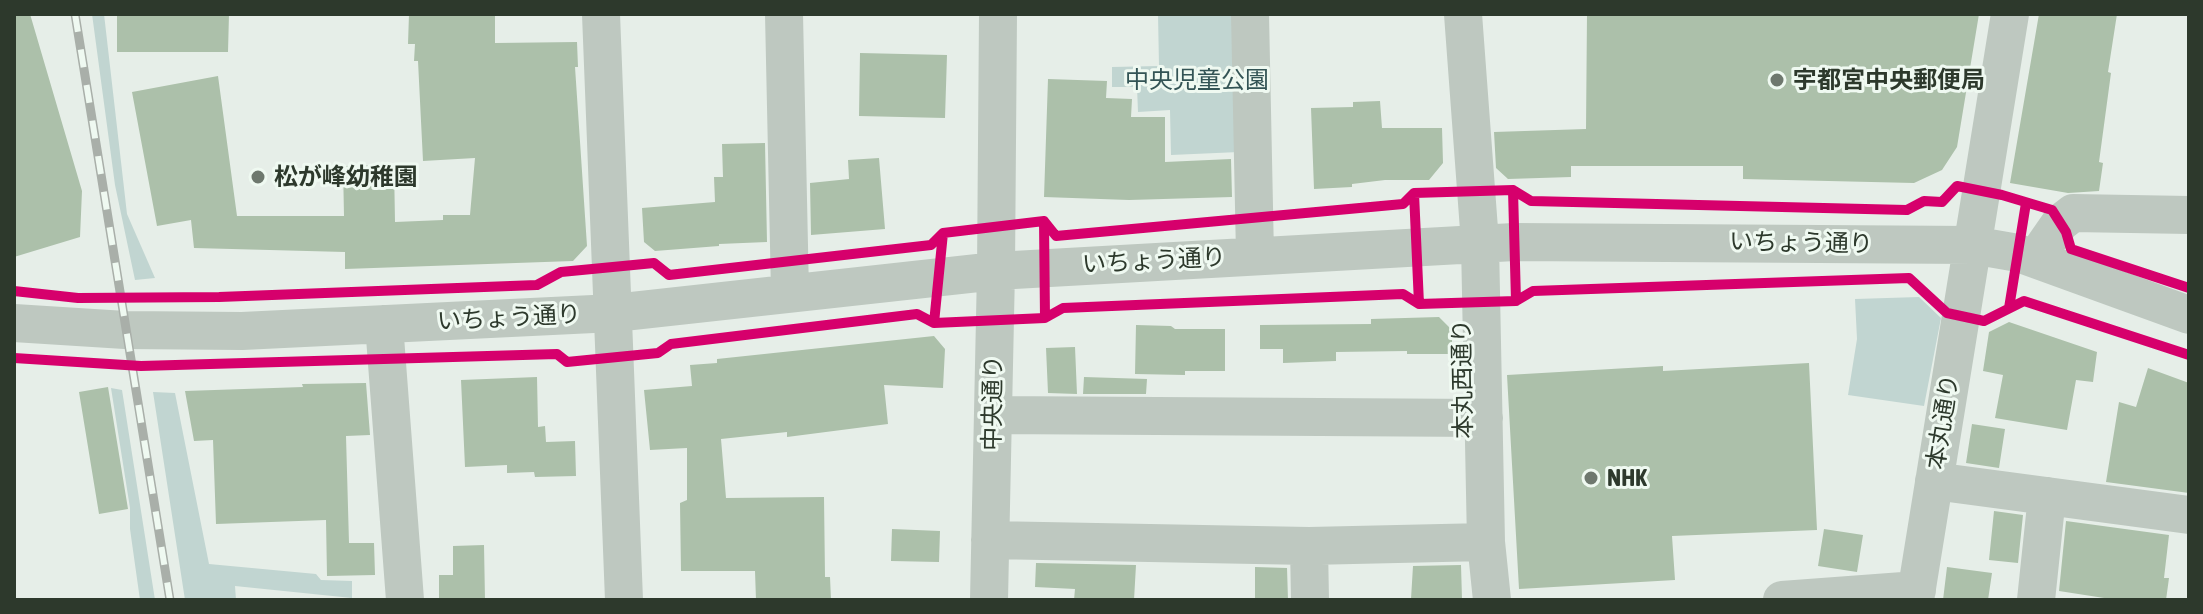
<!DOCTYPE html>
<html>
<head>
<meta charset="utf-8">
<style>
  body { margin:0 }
  #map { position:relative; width:2203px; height:614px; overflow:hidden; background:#e6eee8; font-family:"Asap Condensed",sans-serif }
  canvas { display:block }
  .frame { position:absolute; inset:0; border:16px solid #2d392c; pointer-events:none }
</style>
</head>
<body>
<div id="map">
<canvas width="2203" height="614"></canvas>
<div class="frame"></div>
</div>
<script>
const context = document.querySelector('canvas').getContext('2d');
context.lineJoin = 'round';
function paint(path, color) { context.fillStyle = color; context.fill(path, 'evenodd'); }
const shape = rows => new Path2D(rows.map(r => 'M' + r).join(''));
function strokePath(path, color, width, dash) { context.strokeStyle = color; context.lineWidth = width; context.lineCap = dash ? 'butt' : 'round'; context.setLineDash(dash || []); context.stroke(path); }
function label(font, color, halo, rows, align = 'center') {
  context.font = font + ' "Asap Condensed","Noto Sans JP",sans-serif'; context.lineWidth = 6; context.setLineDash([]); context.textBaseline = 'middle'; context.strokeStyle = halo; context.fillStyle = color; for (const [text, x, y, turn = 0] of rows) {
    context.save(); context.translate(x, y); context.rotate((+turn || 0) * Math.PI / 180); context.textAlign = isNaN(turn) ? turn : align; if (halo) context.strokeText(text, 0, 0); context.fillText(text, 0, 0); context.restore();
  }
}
const green = shape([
  [92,14,104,14,127,214,155,278,135,280,115,185],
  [1158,14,1234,14,1239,152,1171,155,1170,110,1138,112,1137,87,1112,87,1112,67,1159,66],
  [1919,297,1941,318,1924,406,1848,395,1857,339,1855,299],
  [111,388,122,390,155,600,140,600,130,529,130,508],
  [153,392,175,393,209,564,316,574,321,580,352,581,352,598,235,586,236,600,185,600]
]);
const building = shape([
  [14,14,30,14,82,191,80,237,14,257],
  [117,14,229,14,228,52,117,52],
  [409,14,495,14,495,43,577,42,578,67,575,67,587,246,573,261,345,269,345,252,194,248,191,220,157,226,132,92,218,76,237,216,344,216,343,166,394,165,395,222,443,220,443,215,470,215,475,158,423,161,418,61,414,61,415,44,408,44],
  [1587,14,1979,14,1957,147,1942,170,1914,183,1743,179,1743,166,1571,166,1571,177,1508,179,1496,168,1494,132,1586,129],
  [2039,14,2117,14,2108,72,2111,73,2099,162,2103,163,2099,191,2068,193,2010,183],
  [860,53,947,55,945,118,859,116],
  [1048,79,1107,81,1106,98,1132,99,1131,117,1165,117,1165,162,1231,159,1232,197,1129,200,1044,197],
  [1380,101,1382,128,1442,128,1443,163,1429,180,1385,180,1352,184,1352,187,1314,189,1311,108,1353,107,1353,102],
  [765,143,767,242,719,244,719,246,655,251,644,242,642,208,715,202,714,177,723,177,722,144],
  [879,158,885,229,811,235,810,183,849,179,848,160],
  [1439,317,1452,330,1452,354,1407,354,1407,351,1336,352,1336,361,1283,363,1283,349,1260,349,1260,325,1371,324,1371,319],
  [2009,322,2097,352,2093,382,2076,380,2067,430,1995,418,2003,375,1983,371,1989,332],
  [1136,325,1171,326,1175,329,1225,329,1225,371,1185,371,1185,375,1135,374],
  [934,336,945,349,943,388,884,385,888,424,787,437,787,432,721,439,726,498,824,497,825,577,830,577,831,600,756,600,755,571,681,571,680,503,687,500,687,448,650,450,644,390,692,386,690,365,717,363,717,359],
  [1075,347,1077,394,1048,393,1046,348],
  [1809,363,1817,530,1672,536,1675,580,1519,589,1507,375,1663,366,1663,371],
  [2148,368,2189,383,2189,493,2106,482,2119,402,2136,407],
  [537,377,538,427,545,426,546,442,575,441,576,476,535,477,534,472,507,473,507,465,465,467,461,380],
  [1084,377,1147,379,1146,394,1083,394],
  [366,383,370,435,346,436,349,543,374,543,375,575,327,576,326,520,216,524,213,440,194,441,185,391,303,387,302,384],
  [108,387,128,509,99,514,79,392],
  [1972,424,2005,429,1999,468,1966,463],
  [1994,511,2023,515,2018,563,1989,560],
  [2066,521,2169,535,2164,578,2169,578,2166,600,2117,600,2059,591],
  [892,529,940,531,939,562,891,561],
  [1824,529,1863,535,1857,572,1818,566],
  [484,545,485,600,439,600,439,575,453,575,453,546],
  [1036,563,1136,565,1134,600,1074,600,1075,589,1035,587],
  [1461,565,1462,599,1411,599,1413,566],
  [1255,567,1287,568,1288,600,1255,600],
  [1947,567,1992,573,1988,600,1943,600]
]);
const minor = shape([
  [601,14,624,600],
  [784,14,790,292],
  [1250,14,1255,255],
  [1463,14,1480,243,1486,542,1492,600],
  [2035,259,2060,223,2073,213,2189,215],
  [14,323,125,330,242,331,614,313,996,271,1514,242,1972,245,2018,253,2189,315],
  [384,324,405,600],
  [993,415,1484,418],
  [1934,481,2189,515],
  [990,540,1309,546,1486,542],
  [1309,546,1310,600],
  [989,600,996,271,998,14],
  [1782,600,1917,590],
  [1915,600,2010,14],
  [2036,600,2047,496]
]);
const rail = shape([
  [75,14,170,600]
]);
const cycleway = shape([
  [1513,190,1531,201,1907,210,1924,201,1942,202,1957,186,2002,195,2052,210,2066,232,2071,249,2189,288],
  [1044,221,1056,236,1403,204,1414,193,1513,190,1516,301,1419,304,1414,193],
  [14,291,78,298,219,297,537,285,561,272,654,263,669,275,931,245,943,233,1044,221,1045,318,934,323,943,233],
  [1516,301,1533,291,1909,278,1947,313,1984,321,2024,301,2189,355],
  [2009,308,2026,203],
  [1045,318,1063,308,1403,294,1419,304],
  [14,358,141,366,557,354,567,362,658,353,671,344,917,314,934,323]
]);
const markers = [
  [1777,80,8,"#6e786e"],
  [258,177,8,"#6e786e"],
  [1591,478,8,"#6e786e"]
];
const parkNames = [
  ["中央児童公園",1197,80]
];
const poiNames = [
  ["宇都宮中央郵便局",1793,80],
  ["松が峰幼稚園",274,177],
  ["NHK",1607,478]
];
const streetNames = [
  ["いちょう通り",1801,243,1],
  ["いちょう通り",1154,261,-3],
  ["いちょう通り",509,318,-3],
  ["本丸西通り",1463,379,-91],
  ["中央通り",993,403,-89],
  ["本丸通り",1943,422,-81]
];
paint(green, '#c1d5d1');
paint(building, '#acc0aa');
strokePath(minor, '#bec8c0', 38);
strokePath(rail, '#a9afa9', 9);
strokePath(rail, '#eff9f1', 6, [18]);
strokePath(cycleway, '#d6006c', 10);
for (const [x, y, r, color] of markers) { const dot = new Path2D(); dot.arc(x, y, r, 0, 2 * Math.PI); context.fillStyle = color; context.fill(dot); strokePath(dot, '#eff9f1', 3); }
label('24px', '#335455', '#eff9f1', parkNames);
label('bold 24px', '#2d392c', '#eff9f1', poiNames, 'left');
label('24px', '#2d392c', '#eff9f1', streetNames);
</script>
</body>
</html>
